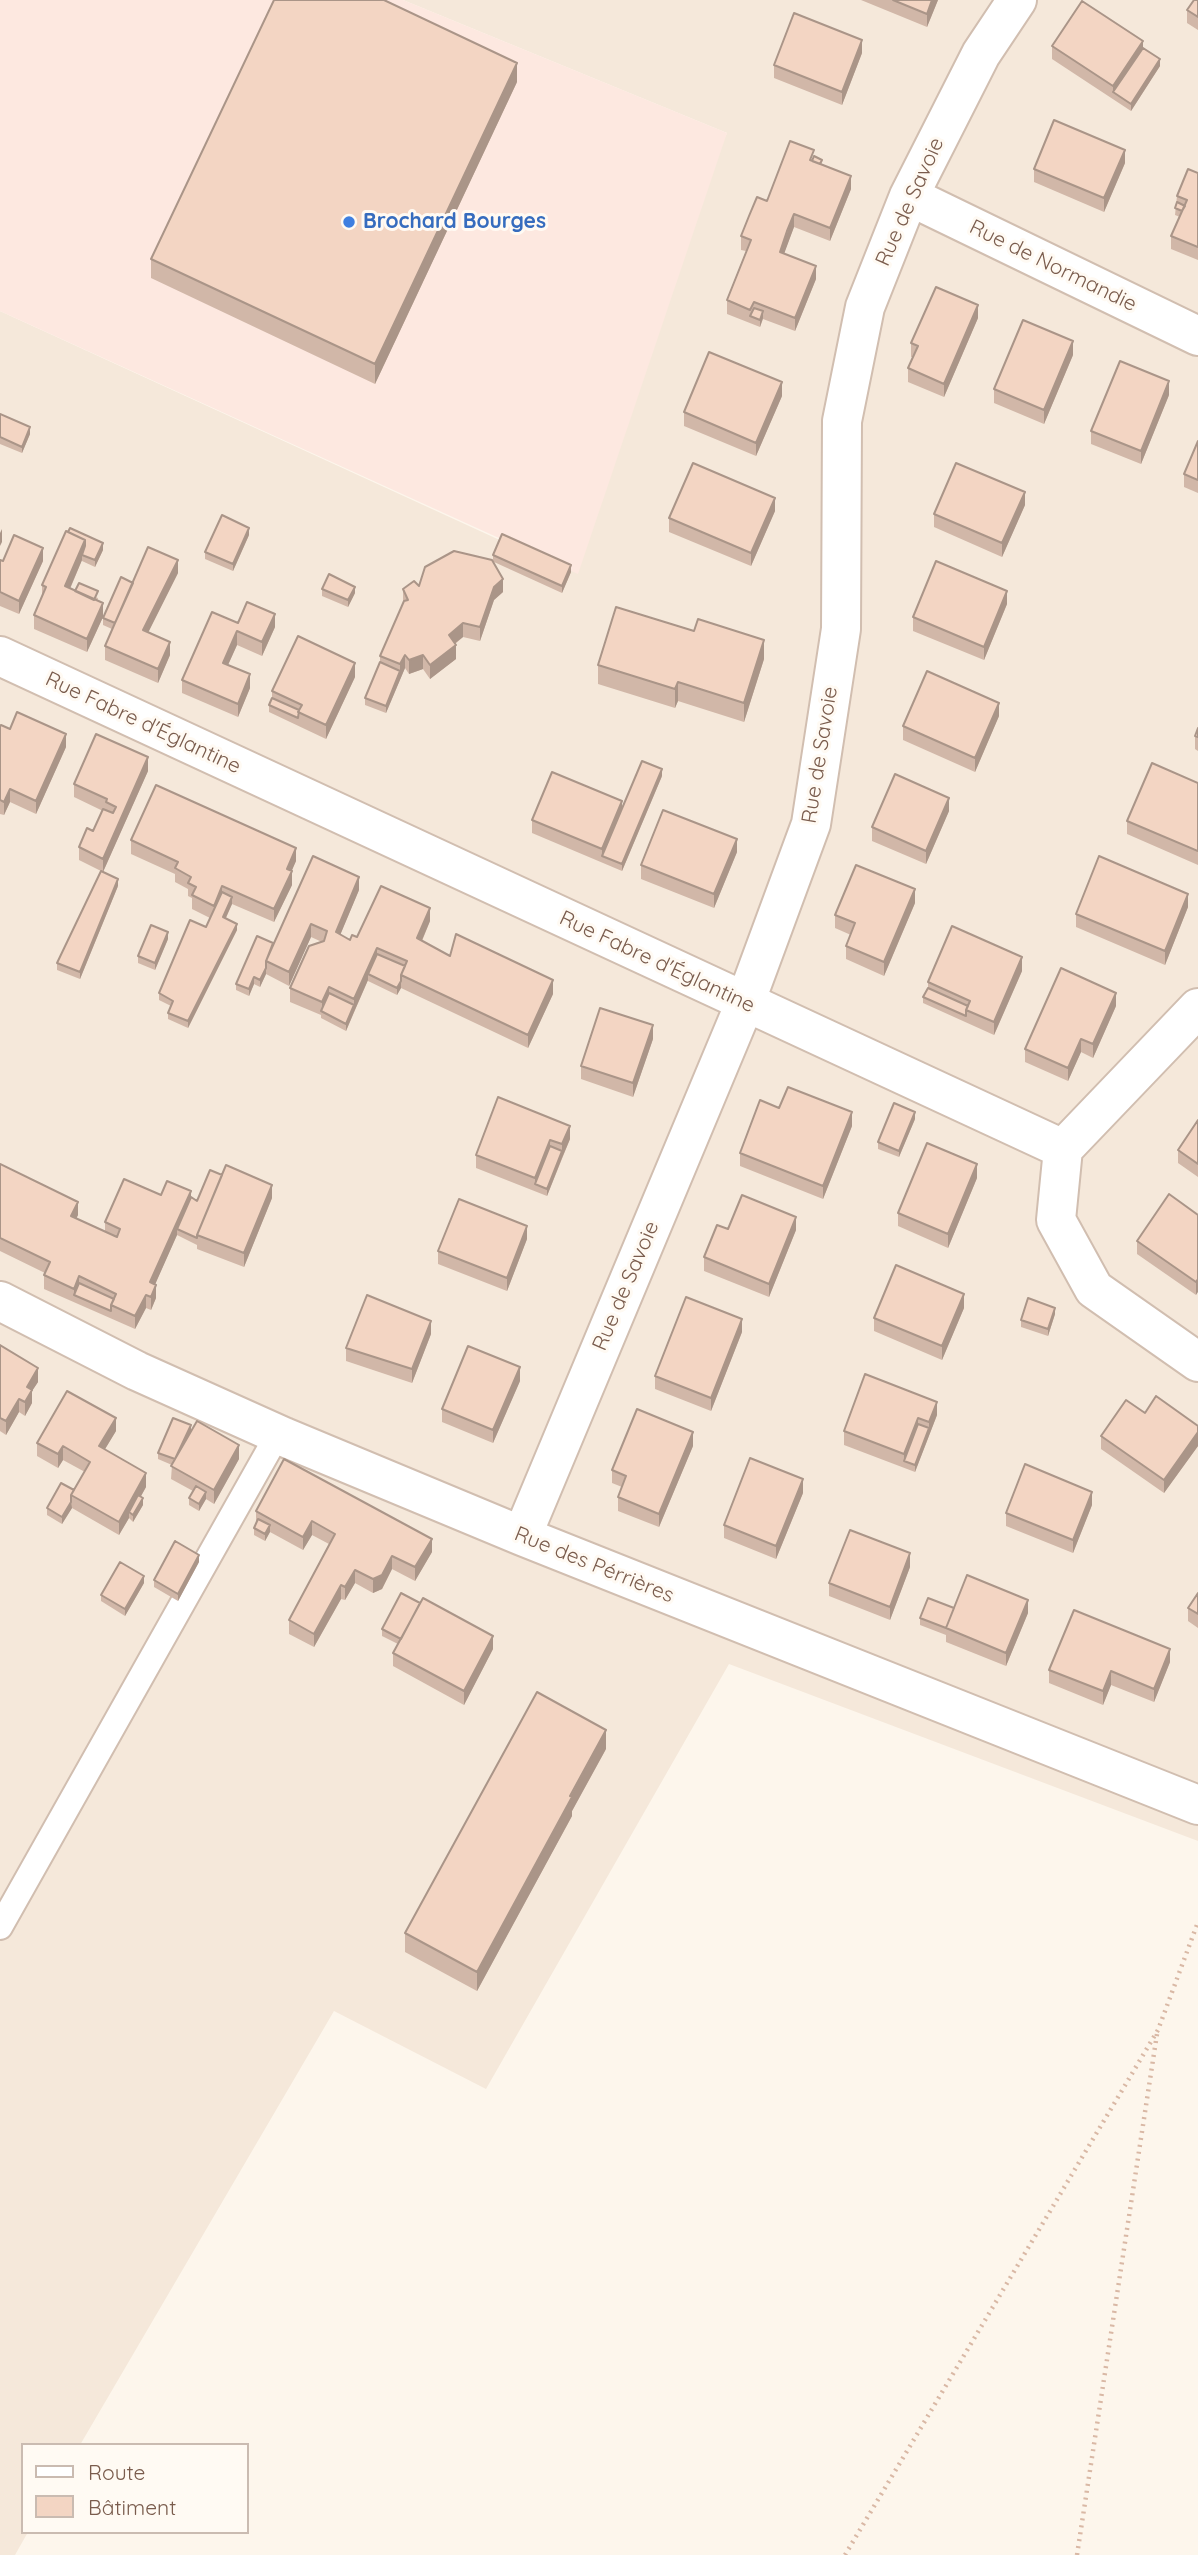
<!DOCTYPE html>
<html>
<head>
<meta charset="utf-8">
<style>
  body { margin:0 }
  #map { position:relative; width:1198px; height:2555px; overflow:hidden; background:#fdf6ec; font-family:Quicksand,sans-serif }
  canvas { display:block }
  .legend { position:absolute; left:21px; top:2443px; width:228px; height:91px; box-sizing:border-box; background:#fffaf3; border:2px solid #cabbb1; margin:0; padding:9px 12px; list-style:none; font-size:21px; color:#7a5c4d }
  .legend li { display:flex; align-items:center; gap:14px; height:35px }
  .legend b { width:35px; border:2px solid #cabbb1 }
</style>
</head>
<body>
<div id="map">
<canvas width="1198" height="2555"></canvas>
<ul class="legend">
<li><b style="height:9px;background:#fff"></b>Route</li>
<li><b style="height:19px;background:#f3d5c3"></b>Bâtiment</li>
</ul>
</div>
<script>
const context = document.querySelector('canvas').getContext('2d');
context.lineJoin = 'round';
function paint(path, color) { context.fillStyle = color; context.fill(path, 'evenodd'); }
const shape = rows => new Path2D(rows.map(r => 'M' + r).join(''));
function strokePath(path, color, width, dash) { context.strokeStyle = color; context.lineWidth = width; context.lineCap = dash ? 'butt' : 'round'; context.setLineDash(dash || []); context.stroke(path); }
function label(font, color, halo, rows, align = 'center') {
  context.font = font + ' Quicksand,sans-serif'; context.lineWidth = 6; context.setLineDash([]); context.textBaseline = 'middle'; context.strokeStyle = halo; context.fillStyle = color; for (const [text, x, y, turn = 0] of rows) {
    context.save(); context.translate(x, y); context.rotate((+turn || 0) * Math.PI / 180); context.textAlign = isNaN(turn) ? turn : align; if (halo) context.strokeText(text, 0, 0); context.fillText(text, 0, 0); context.restore();
  }
}
const residential = shape([
  [403,0,1198,0,1198,1841,729,1664,486,2089,334,2011,80,2445,23,2445,23,2532,28,2532,15,2555,0,2555,0,311,528,553,727,133]
]);
const commercial = shape([
  [0,0,403,0,727,133,578,574,0,311]
]);
const path = shape([
  [845,2555,1158,2030,1198,1922],
  [1077,2555,1157,2034]
]);
const service = shape([
  [0,1927,278,1434]
]);
const minor = shape([
  [909,196,1198,336],
  [0,656,1063,1149,1056,1220,1094,1289,1198,1362],
  [1063,1149,1198,1008],
  [0,1301,137,1371,284,1437,522,1536,1198,1805],
  [522,1536,745,1003,811,824,841,629,842,421,865,307,909,196,981,54,1017,0]
]);
const wall = shape([
  [861,0,938,0,927,27],
  [1198,0,1198,30,1187,23,1187,10],
  [1052,46,1143,48,1160,66,1131,111,1052,59],
  [862,53,842,105,774,78,774,65],
  [517,82,375,384,151,278,151,259],
  [814,157,851,189,830,241,794,227,787,245,784,253,816,279,795,331,763,319,760,327,727,314,727,300,746,251,741,250,741,236,767,201],
  [1125,163,1104,212,1034,182,1034,169],
  [1198,173,1198,260,1171,249,1171,236,1180,217,1175,215,1177,196],
  [978,318,944,397,908,382,908,368,913,357,911,357,911,343],
  [1073,355,1044,424,994,403,994,389],
  [1169,395,1141,464,1091,444,1091,431],
  [782,396,756,456,684,426,684,412],
  [0,414,30,434,22,453,0,444],
  [1198,441,1198,493,1184,487,1184,474],
  [1025,505,1002,557,934,527,934,514],
  [775,511,751,566,669,532,669,518],
  [66,531,103,550,95,567,82,561,82,560,70,589,98,598,97,601,103,617,87,652,34,629,34,615,42,597,42,585],
  [249,535,233,571,205,559,205,552],
  [493,555,571,572,562,593,494,562,503,592,494,600,480,641,463,637,455,644,456,659,430,679,423,669,409,674,405,668,386,713,365,705,365,698,380,662,380,656,403,603,403,589,419,586,493,561],
  [0,560,3,561,43,561,19,614,0,606],
  [178,573,148,632,170,655,158,683,105,660,105,646,112,629,103,625,103,618,133,583],
  [322,589,355,593,348,607,322,596],
  [1007,604,984,660,913,631,913,617],
  [238,623,275,627,262,656,237,645,228,665,250,688,238,717,182,693,182,680],
  [764,659,744,722,678,701,675,708,598,684,598,665],
  [355,677,326,739,269,712,269,705,272,698,272,691],
  [999,716,975,772,903,740,903,726],
  [0,726,66,747,36,814,10,802,4,815,0,814],
  [1198,728,1198,751,1195,749,1195,736],
  [148,771,103,872,79,860,79,847,93,831,103,811,74,797,74,784],
  [662,776,622,871,532,833,532,820,622,808],
  [1198,783,1198,865,1127,834,1127,821],
  [949,811,926,864,872,841,872,827],
  [131,840,296,861,291,871,292,885,274,922,232,904,226,918,237,930,188,1028,168,1019,168,1013,171,1006,159,1000,159,993,206,927,210,918,192,909,192,898,188,896,188,889,175,882,175,874,131,854],
  [737,852,714,908,641,879,641,865],
  [118,886,80,979,57,970,57,963],
  [359,890,340,935,350,940,430,921,422,941,450,956,553,994,528,1048,401,988,397,995,368,981,368,980,346,1031,321,1018,321,1015,290,1002,290,988,322,942,311,937,289,986,266,974,260,987,254,984,249,996,236,990,236,984,273,943],
  [915,903,884,976,846,959,846,946,851,935,835,928,835,915],
  [1188,907,1165,965,1076,927,1076,914],
  [168,939,155,970,138,963,138,956],
  [1022,971,994,1035,923,1003,923,997,928,988,928,982],
  [1116,1006,1093,1058,1081,1052,1068,1081,1025,1062,1025,1049],
  [653,1039,633,1097,581,1079,581,1066],
  [498,1097,570,1139,547,1196,476,1168,476,1155],
  [779,1108,852,1126,823,1199,740,1166,740,1153],
  [915,1119,899,1157,878,1149,878,1142],
  [1198,1120,1198,1177,1178,1163,1178,1150],
  [0,1164,78,1215,76,1218,105,1231,105,1222,161,1195,191,1197,197,1201,272,1198,244,1267,197,1249,197,1245,177,1235,155,1284,156,1298,151,1310,146,1308,135,1329,44,1289,44,1275,45,1273,0,1251],
  [977,1178,948,1248,898,1226,898,1213],
  [1198,1215,1196,1295,1137,1254,1137,1241],
  [728,1229,796,1230,769,1297,704,1271,704,1257],
  [527,1239,507,1291,438,1264,438,1251],
  [964,1308,942,1360,874,1331,874,1318],
  [1055,1314,1048,1336,1021,1327,1021,1320],
  [742,1332,711,1411,655,1389,655,1376],
  [431,1334,412,1383,346,1361,346,1348],
  [0,1345,38,1382,32,1391,32,1403,25,1416,19,1412,6,1435,0,1431],
  [520,1381,493,1443,442,1422,442,1409],
  [1145,1413,1198,1426,1198,1446,1164,1493,1101,1449,1101,1436],
  [937,1415,915,1472,844,1445,844,1431],
  [116,1431,105,1449,146,1487,141,1496,143,1505,133,1522,129,1518,119,1535,72,1508,62,1524,47,1515,47,1508,74,1490,85,1472,63,1460,58,1468,37,1456,37,1443],
  [191,1431,239,1459,214,1504,206,1499,199,1511,189,1505,189,1498,193,1491,171,1479,172,1465,158,1459,158,1453],
  [693,1446,659,1527,618,1511,618,1497,622,1487,612,1483,612,1470],
  [284,1459,432,1552,415,1581,392,1569,382,1589,373,1593,355,1583,345,1600,341,1599,314,1647,289,1634,289,1620,329,1544,312,1535,303,1550,270,1532,265,1541,254,1535,254,1528,256,1524,256,1511],
  [803,1493,776,1559,724,1538,724,1525],
  [1092,1505,1073,1553,1006,1526,1006,1513],
  [199,1562,178,1601,154,1587,154,1580],
  [910,1567,890,1620,829,1596,829,1583],
  [144,1583,125,1616,101,1601,101,1595],
  [1198,1593,1198,1628,1188,1621,1188,1608],
  [420,1603,493,1649,464,1705,393,1666,393,1653,398,1644,382,1636,382,1629],
  [954,1608,1028,1613,1006,1666,946,1642,946,1635,920,1625,920,1618],
  [1170,1662,1154,1702,1111,1685,1103,1705,1049,1683,1049,1670],
  [606,1749,572,1811,572,1816,477,1991,405,1952,405,1933]
]);
const shadedWall = shape([
  [932,0,938,0,927,27,927,14],
  [862,40,862,53,842,105,842,92],
  [1143,41,1143,55,1113,92,1113,86],
  [1160,59,1160,66,1131,111,1131,104],
  [517,63,517,82,375,384,375,364],
  [1125,150,1125,163,1104,212,1104,198],
  [851,176,851,189,830,241,830,228],
  [794,214,794,227,780,265,780,252],
  [816,266,816,279,795,331,795,318],
  [978,305,978,318,944,397,944,384],
  [763,311,763,318,760,327,760,320],
  [1073,341,1073,355,1044,424,1044,410],
  [1169,381,1169,395,1141,464,1141,451],
  [782,382,782,396,756,456,756,443],
  [30,427,30,434,22,453,22,447],
  [1025,492,1025,505,1002,557,1002,543],
  [775,498,775,511,751,566,751,553],
  [249,528,249,535,233,571,233,564],
  [2,529,2,542,0,546,0,533],
  [85,540,85,553,82,555,82,560,65,600,65,586],
  [103,543,103,550,95,567,95,560],
  [43,548,43,561,19,614,19,601],
  [178,560,178,573,143,643,143,630],
  [571,565,571,572,562,593,562,586],
  [503,579,503,592,494,600,480,641,480,627,494,587],
  [355,587,355,593,348,607,348,600],
  [1007,591,1007,604,984,660,984,647],
  [103,603,103,617,87,652,87,639],
  [275,614,275,627,262,656,262,642],
  [463,623,463,637,449,648,449,635],
  [237,631,237,645,223,676,223,663],
  [764,640,764,659,744,722,744,703],
  [170,642,170,655,158,683,158,669],
  [456,645,456,659,430,679,430,665],
  [405,655,405,668,386,713,386,706,400,671,400,664],
  [423,655,423,669,409,674,409,660],
  [355,663,355,677,326,739,326,725],
  [250,674,250,688,238,717,238,704],
  [678,682,678,701,675,708,675,689],
  [999,703,999,716,975,772,975,758],
  [66,734,66,747,36,814,36,801],
  [148,757,148,771,103,872,103,859],
  [662,769,662,776,622,871,622,864],
  [10,789,10,802,4,815,4,802],
  [949,798,949,811,926,864,926,851],
  [622,801,622,815,602,856,602,863,602,849],
  [737,839,737,852,714,908,714,894],
  [296,848,296,861,287,882,287,869],
  [292,871,292,885,274,922,274,909],
  [359,877,359,890,336,945,336,932],
  [118,879,118,886,80,979,80,972],
  [222,886,222,899,214,920,214,906],
  [915,889,915,903,884,976,884,962],
  [1188,894,1188,907,1165,965,1165,951],
  [232,897,232,904,223,924,223,917],
  [430,908,430,921,417,952,417,938],
  [237,924,237,930,188,1028,188,1021],
  [311,924,311,937,289,986,289,972],
  [168,932,168,939,155,970,155,963],
  [377,948,377,961,368,974,368,980,354,1012,354,999],
  [1022,957,1022,971,994,1035,994,1022],
  [266,968,266,974,260,987,260,980],
  [254,977,254,984,249,996,249,989],
  [553,980,553,994,528,1048,528,1035],
  [401,981,401,988,397,995,397,988],
  [329,987,329,1000,322,1012,322,1002],
  [1116,993,1116,1006,1093,1058,1093,1044],
  [354,1005,354,1012,346,1031,346,1024],
  [653,1025,653,1039,633,1097,633,1083],
  [1081,1039,1081,1052,1068,1081,1068,1068],
  [852,1112,852,1126,823,1199,823,1186],
  [915,1112,915,1119,899,1157,899,1151],
  [570,1126,570,1139,562,1158,562,1144],
  [550,1140,550,1153,535,1184,535,1178],
  [562,1151,562,1158,547,1196,547,1189],
  [977,1164,977,1178,948,1248,948,1234],
  [272,1185,272,1198,244,1267,244,1253],
  [191,1191,191,1204,177,1229,177,1235,150,1296,150,1282],
  [78,1202,78,1215,71,1230,71,1216],
  [796,1217,796,1230,769,1297,769,1284],
  [527,1226,527,1239,507,1291,507,1278],
  [79,1276,79,1290,74,1295,74,1289],
  [1198,1279,1198,1292,1196,1295,1196,1282],
  [156,1285,156,1298,151,1310,151,1297],
  [964,1294,964,1308,942,1360,942,1346],
  [146,1295,146,1308,135,1329,135,1316],
  [1055,1308,1055,1314,1048,1336,1048,1329],
  [742,1319,742,1332,711,1411,711,1398],
  [431,1321,431,1334,412,1383,412,1369],
  [520,1367,520,1381,493,1443,493,1430],
  [38,1368,38,1382,32,1391,32,1403,25,1416,25,1402,27,1387],
  [19,1399,19,1412,6,1435,6,1421],
  [937,1402,937,1415,915,1472,915,1465,929,1428,929,1422],
  [116,1418,116,1431,99,1459,99,1446],
  [918,1418,918,1431,904,1461,904,1454],
  [191,1425,191,1432,175,1459],
  [693,1432,693,1446,659,1527,659,1514],
  [1198,1432,1198,1446,1164,1493,1164,1480],
  [239,1445,239,1459,214,1504,214,1490],
  [63,1446,63,1460,58,1468,58,1454],
  [146,1473,146,1487,131,1514,129,1512,129,1518,119,1535,119,1522],
  [803,1479,803,1493,776,1559,776,1546],
  [206,1492,206,1499,199,1511,199,1504],
  [1092,1492,1092,1505,1073,1553,1073,1540],
  [143,1498,143,1505,133,1522,133,1515],
  [71,1502,72,1508,62,1524,62,1517],
  [312,1521,312,1535,303,1550,303,1537],
  [270,1525,270,1532,265,1541,265,1534],
  [432,1539,432,1552,415,1581,415,1567],
  [910,1553,910,1567,890,1620,890,1607],
  [199,1555,199,1562,178,1601,178,1594],
  [392,1556,392,1569,382,1589,373,1593,373,1579],
  [355,1570,355,1583,345,1600,345,1587],
  [144,1576,144,1583,125,1616,125,1609],
  [341,1585,341,1599,314,1647,314,1634],
  [1028,1600,1028,1613,1006,1666,1006,1653],
  [493,1636,493,1649,464,1705,464,1691],
  [1170,1649,1170,1662,1154,1702,1154,1689],
  [1111,1671,1111,1685,1103,1705,1103,1691],
  [606,1730,606,1749,572,1811,572,1816,477,1991,477,1972]
]);
const building = shape([
  [274,0,384,0,517,63,375,364,151,259,274,0],
  [893,0,932,0,927,14,893,0],
  [1194,0,1198,0,1198,17,1187,10,1194,0],
  [1082,1,1143,41,1113,86,1052,46,1082,1],
  [794,13,862,40,842,92,774,65,794,13],
  [1143,48,1160,59,1131,104,1113,92,1143,48],
  [1054,120,1125,150,1104,198,1034,169,1054,120],
  [790,141,814,150,810,160,851,176,830,228,794,214,787,231,780,252,816,266,795,318,754,302,750,310,727,300,751,240,741,236,749,216,757,197,767,201,790,141],
  [814,156,822,160,820,164,812,161,814,156],
  [1188,169,1198,173,1198,247,1171,236,1187,200,1177,196,1188,169],
  [1177,202,1185,206,1182,211,1175,208,1177,202],
  [936,287,978,305,944,384,908,368,918,346,911,343,936,287],
  [754,308,763,311,760,320,750,316,754,308],
  [1023,320,1073,341,1044,410,994,389,1023,320],
  [709,352,782,382,756,443,684,412,709,352],
  [1120,361,1169,381,1141,451,1091,431,1120,361],
  [0,414,30,427,22,447,0,437,0,414],
  [1198,441,1198,480,1184,474,1198,441],
  [693,463,775,498,751,553,669,518,693,463],
  [956,463,1025,492,1002,543,934,514,956,463],
  [222,515,249,528,233,564,205,552,222,515],
  [70,528,103,543,95,560,82,555,85,546,85,540,68,532,70,528],
  [66,531,85,540,65,586,103,603,87,639,34,615,46,587,42,585,66,531],
  [502,534,571,565,562,586,493,555,502,534],
  [14,535,43,548,19,601,0,592,0,560,3,561,14,535],
  [148,547,178,560,143,630,170,642,158,669,105,646,148,547],
  [454,551,492,560,503,579,494,587,480,627,463,623,449,635,456,645,430,665,423,655,409,660,405,655,400,664,380,656,404,601,408,600,403,589,414,581,419,586,425,567,454,551],
  [936,561,1007,591,984,647,913,617,936,561],
  [329,574,355,587,348,600,322,589,329,574],
  [121,577,133,583,115,623,103,618,121,577],
  [79,583,98,591,94,600,75,591,79,583],
  [247,602,275,614,262,642,237,631,223,663,250,674,238,704,182,680,212,612,238,623,247,602],
  [616,607,694,631,698,619,764,640,744,703,678,682,675,689,598,665,616,607],
  [298,636,355,663,326,725,298,712,302,705,272,691,298,636],
  [380,662,400,671,386,706,365,698,380,662],
  [927,671,999,703,975,758,903,726,927,671],
  [272,698,299,710,298,718,269,705,272,698],
  [17,712,66,734,36,801,10,789,4,802,0,800,0,726,1,725,10,729,17,712],
  [1198,728,1198,737,1195,736,1198,728],
  [96,734,148,757,103,859,79,847,87,828,93,831,103,809,113,813,116,807,106,802,107,799,74,784,96,734],
  [642,761,662,769,622,864,602,856,642,761],
  [1152,763,1198,783,1198,851,1127,821,1152,763],
  [552,772,622,801,602,849,532,820,552,772],
  [895,774,949,798,926,851,872,827,895,774],
  [156,785,296,848,287,869,292,871,274,909,222,886,214,906,192,895,196,887,188,883,191,877,175,868,178,862,131,840,156,785],
  [663,810,737,839,714,894,641,865,663,810],
  [313,856,359,877,336,932,350,940,352,935,357,937,381,886,430,908,417,938,450,956,456,934,553,980,528,1035,401,975,407,961,377,948,354,999,329,987,322,1002,290,988,309,946,324,941,327,931,311,924,289,972,266,961,313,856],
  [1099,856,1188,894,1165,951,1076,914,1099,856],
  [856,865,915,889,884,962,846,946,855,923,835,915,856,865],
  [101,871,118,879,80,972,57,963,101,871],
  [222,892,232,897,223,917,237,924,188,1021,168,1013,173,1001,159,993,190,920,206,927,222,892],
  [151,925,168,932,155,963,138,956,151,925],
  [952,926,1022,957,994,1022,966,1010,970,1001,928,982,952,926],
  [257,936,273,943,266,961,266,968,260,980,254,977,249,989,236,984,257,936],
  [377,954,405,966,401,975,401,981,397,988,368,974,377,954],
  [1061,968,1116,993,1093,1044,1081,1039,1068,1068,1025,1049,1061,968],
  [928,988,968,1006,966,1010,966,1016,923,997,928,988],
  [329,993,354,1005,346,1024,321,1011,329,993],
  [600,1008,653,1025,633,1083,581,1066,600,1008],
  [788,1087,852,1112,823,1186,740,1153,760,1100,779,1108,788,1087],
  [498,1097,570,1126,562,1144,550,1140,535,1178,476,1155,498,1097],
  [894,1103,915,1112,899,1151,878,1142,894,1103],
  [1198,1120,1198,1164,1178,1150,1198,1120],
  [927,1143,977,1164,948,1234,898,1213,927,1143],
  [550,1146,562,1151,547,1189,535,1184,550,1146],
  [0,1164,78,1202,71,1216,117,1237,120,1229,105,1222,124,1179,161,1195,167,1181,191,1191,150,1282,156,1285,151,1297,146,1295,135,1316,111,1305,116,1294,79,1276,74,1289,44,1275,50,1262,0,1238,0,1164],
  [226,1165,272,1185,244,1253,197,1235,226,1165],
  [210,1170,222,1175,197,1235,197,1238,177,1229,191,1197,197,1201,210,1170],
  [1169,1194,1198,1215,1198,1279,1196,1282,1137,1241,1169,1194],
  [742,1195,796,1217,769,1284,704,1257,717,1225,728,1229,742,1195],
  [459,1199,527,1226,507,1278,438,1251,459,1199],
  [896,1265,964,1294,942,1346,874,1318,896,1265],
  [79,1283,114,1299,111,1305,111,1311,74,1295,79,1283],
  [367,1295,431,1321,412,1369,346,1348,367,1295],
  [686,1297,742,1319,711,1398,655,1376,686,1297],
  [1028,1298,1055,1308,1048,1329,1021,1320,1028,1298],
  [0,1345,38,1368,27,1387,32,1390,25,1402,19,1399,6,1421,0,1418,0,1345],
  [468,1346,520,1367,493,1430,442,1409,468,1346],
  [865,1374,937,1402,929,1422,918,1418,904,1454,844,1431,865,1374],
  [67,1391,116,1418,99,1446,146,1473,119,1522,71,1495,90,1462,63,1446,58,1454,37,1443,67,1391],
  [1156,1396,1198,1426,1198,1432,1164,1480,1101,1436,1126,1400,1145,1413,1156,1396],
  [637,1409,693,1432,659,1514,618,1497,626,1476,612,1470,637,1409],
  [173,1418,191,1425,175,1459,158,1453,173,1418],
  [197,1421,239,1445,214,1490,171,1466,197,1421],
  [918,1424,929,1428,915,1465,904,1461,918,1424],
  [750,1458,803,1479,776,1546,724,1525,750,1458],
  [284,1459,432,1539,415,1567,392,1556,382,1575,373,1579,355,1570,345,1587,341,1585,314,1634,289,1620,335,1534,312,1521,303,1537,256,1511,284,1459],
  [1025,1464,1092,1492,1073,1540,1006,1513,1025,1464],
  [61,1483,74,1490,71,1495,71,1502,62,1517,47,1508,61,1483],
  [196,1486,206,1492,199,1504,189,1498,196,1486],
  [138,1495,143,1498,133,1515,129,1512,138,1495],
  [258,1519,270,1525,265,1534,254,1528,258,1519],
  [850,1530,910,1553,890,1607,829,1583,850,1530],
  [175,1541,199,1555,178,1594,154,1580,175,1541],
  [120,1562,144,1576,125,1609,101,1595,120,1562],
  [967,1575,1028,1600,1006,1653,946,1628,967,1575],
  [401,1593,420,1603,401,1639,382,1629,401,1593],
  [1198,1593,1198,1614,1188,1608,1198,1593],
  [423,1598,493,1636,464,1691,393,1653,423,1598],
  [928,1598,954,1608,946,1628,920,1618,928,1598],
  [1074,1610,1170,1649,1154,1689,1111,1671,1103,1691,1049,1670,1074,1610],
  [537,1692,606,1730,570,1796,572,1797,477,1972,405,1933,537,1692]
]);
const markers = [
  [349,222,7,"#3f7fe0"]
];
const streetNames = [
  ["Rue de Savoie",910,202,-66],
  ["Rue de Normandie",1053,266,26],
  ["Rue Fabre d'Églantine",143,723,25],
  ["Rue de Savoie",820,755,-81],
  ["Rue Fabre d'Églantine",657,962,25],
  ["Rue de Savoie",626,1286,-67],
  ["Rue des Pérrières",594,1565,22]
];
const shopNames = [
  ["Brochard Bourges",363,222]
];
paint(residential, '#f5e8da');
paint(commercial, '#fde8e0');
strokePath(service, '#d1beb0', 28);
strokePath(minor, '#d1beb0', 42);
strokePath(path, '#d9b8a5', 4.5, [2, 5]);
strokePath(service, '#fff', 24);
strokePath(minor, '#fff', 38);
paint(wall, '#d1b7a8');
paint(shadedWall, '#aa9588');
paint(building, '#f3d5c3');
strokePath(building, '#aa9588', 2);
for (const [x, y, r, color] of markers) { const dot = new Path2D(); dot.arc(x, y, r, 0, 2 * Math.PI); context.fillStyle = color; context.fill(dot); strokePath(dot, '#fffaf3', 2.5); }
label('21px', '#7a5c4d', '#fffaf3', streetNames);
label('bold 21px', '#366cbe', '#fffaf3', shopNames, 'left');
</script>
</body>
</html>
